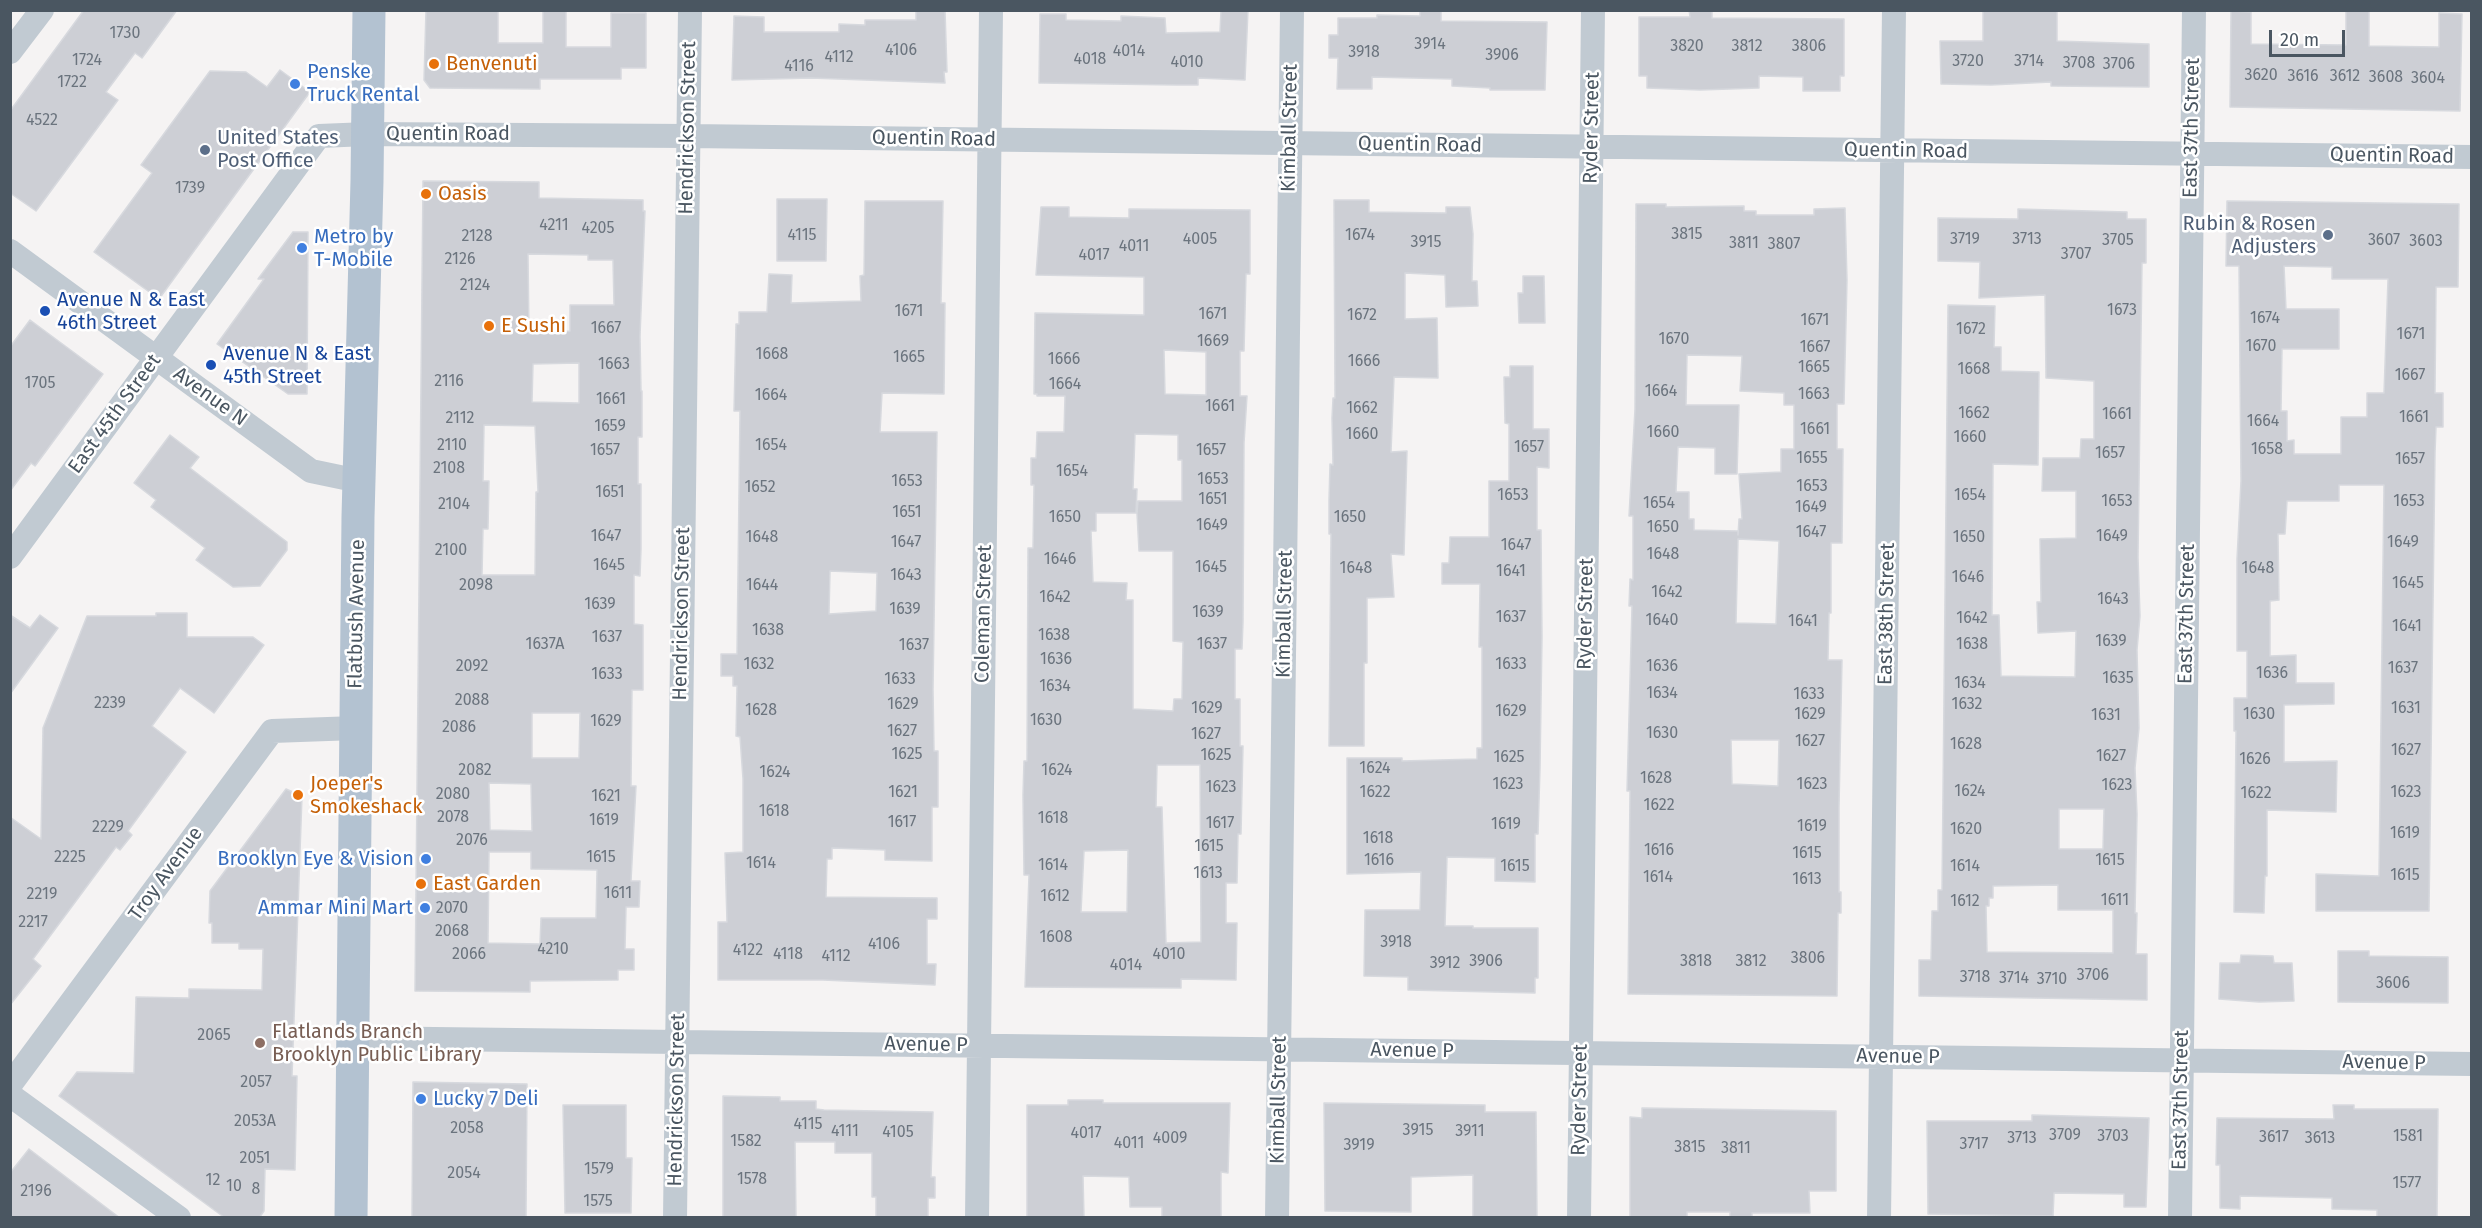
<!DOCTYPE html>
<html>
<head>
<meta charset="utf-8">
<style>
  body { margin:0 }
  #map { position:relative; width:2482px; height:1228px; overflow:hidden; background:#f5f3f3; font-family:"Fira Sans",sans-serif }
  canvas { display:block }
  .frame { position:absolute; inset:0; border:12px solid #4a5661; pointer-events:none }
  .scale { position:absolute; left:2269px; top:30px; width:76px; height:27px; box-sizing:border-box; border:3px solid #4a5661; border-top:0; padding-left:8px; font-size:18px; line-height:21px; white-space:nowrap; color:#4a5661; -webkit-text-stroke:4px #fff; paint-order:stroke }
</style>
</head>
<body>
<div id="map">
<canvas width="2482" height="1228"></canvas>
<div class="frame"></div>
<div class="scale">20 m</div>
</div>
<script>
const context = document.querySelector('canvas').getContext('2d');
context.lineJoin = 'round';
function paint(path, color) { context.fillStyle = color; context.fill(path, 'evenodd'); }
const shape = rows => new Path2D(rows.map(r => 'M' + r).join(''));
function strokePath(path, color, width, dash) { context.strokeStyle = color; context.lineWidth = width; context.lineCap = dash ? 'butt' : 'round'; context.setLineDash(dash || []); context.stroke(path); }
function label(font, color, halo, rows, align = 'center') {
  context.font = font + ' "Fira Sans",sans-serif'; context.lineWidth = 5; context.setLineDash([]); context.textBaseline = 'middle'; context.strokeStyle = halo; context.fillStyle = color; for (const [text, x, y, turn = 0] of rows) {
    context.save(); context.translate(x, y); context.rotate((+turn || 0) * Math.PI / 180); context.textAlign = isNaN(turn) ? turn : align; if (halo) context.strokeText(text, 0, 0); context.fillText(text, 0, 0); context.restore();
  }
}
const building = shape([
  [84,10,177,10,142,58,135,53,106,92,118,100,36,211,10,193,10,111,84,10],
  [426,10,498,10,498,43,543,43,543,10,566,10,566,47,611,47,611,13,646,13,646,68,621,68,621,79,540,79,540,89,430,88,424,80,426,10],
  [916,10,945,10,947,72,944,72,945,83,811,78,732,80,734,16,764,17,764,32,839,32,839,24,865,25,865,20,916,20,916,10],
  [1221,10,1248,10,1245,80,1198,78,1198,85,1177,85,1039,83,1040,14,1066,14,1066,20,1121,21,1121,16,1165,18,1166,33,1220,32,1221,10],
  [1689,10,1712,10,1712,18,1844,19,1844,76,1840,76,1840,91,1803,91,1803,77,1759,76,1759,88,1700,90,1647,88,1647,76,1639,76,1639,17,1690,17,1689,10],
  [1983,10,2057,11,2057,41,2149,44,2149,87,2051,86,2051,82,1991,85,1941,84,1940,41,1983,41,1983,10],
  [2346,10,2369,10,2369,46,2439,47,2439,13,2462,14,2460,111,2230,107,2231,11,2251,12,2251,44,2346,45,2346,10],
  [1420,11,1441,11,1441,21,1547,22,1545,90,1490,90,1490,88,1452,86,1452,79,1372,77,1372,89,1337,89,1338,58,1329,58,1329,35,1338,35,1338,18,1377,18,1377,15,1420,16,1420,11],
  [280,70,310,92,159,299,94,252,152,173,141,165,210,71,246,72,267,87,280,70],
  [423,181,539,182,539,198,643,200,643,211,645,211,640,336,641,391,642,391,642,437,638,437,638,484,641,484,641,549,640,576,634,575,634,624,643,625,643,690,632,690,631,786,636,786,631,881,640,881,639,907,626,907,625,949,634,949,634,970,618,970,618,980,530,981,530,992,415,991,423,181],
  [528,254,588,255,588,260,613,260,614,305,570,305,570,331,529,334,528,254],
  [579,363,579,403,532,402,533,364,579,363],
  [484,425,535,426,538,492,536,492,535,575,482,575,483,529,488,529,489,481,483,481,484,425],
  [532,713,580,713,579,758,532,758,532,713],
  [489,783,531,784,532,831,490,830,489,783],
  [489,852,531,852,531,869,597,870,596,918,541,918,540,944,488,943,489,852],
  [777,199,827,199,826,261,777,261,777,199],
  [1334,200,1369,200,1369,212,1446,213,1446,207,1470,207,1473,234,1472,281,1477,281,1478,306,1446,307,1445,275,1405,273,1405,319,1437,318,1438,378,1394,377,1391,452,1407,451,1404,555,1391,554,1394,597,1367,598,1367,663,1364,663,1364,746,1329,746,1331,534,1329,534,1329,500,1330,464,1333,465,1332,418,1333,398,1335,398,1334,200],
  [865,201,943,201,941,303,945,303,944,394,882,393,880,432,937,432,933,689,934,751,938,751,938,807,932,807,932,861,885,860,885,850,832,848,832,859,827,859,826,897,937,898,937,919,927,919,927,964,936,964,935,985,823,980,718,980,718,922,727,922,725,853,743,852,743,779,740,737,736,736,737,686,733,686,733,676,721,676,721,654,737,654,740,411,734,411,736,324,739,324,739,312,767,312,769,274,792,275,791,303,861,301,860,276,864,275,865,201],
  [830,571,877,573,876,611,829,614,830,571],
  [2227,201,2459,204,2458,287,2436,287,2435,393,2443,393,2443,427,2436,427,2435,453,2429,911,2316,911,2316,874,2379,876,2384,485,2339,485,2339,501,2287,501,2285,534,2278,534,2279,600,2270,601,2270,656,2296,655,2296,683,2334,683,2334,704,2284,705,2284,762,2337,761,2336,812,2267,810,2267,876,2265,876,2264,913,2234,912,2236,731,2234,731,2234,698,2247,698,2247,651,2237,651,2237,559,2241,481,2239,266,2226,266,2227,201],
  [2284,266,2332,267,2332,279,2388,279,2384,393,2367,393,2367,417,2341,417,2341,454,2294,454,2294,440,2287,441,2287,411,2281,411,2282,349,2339,349,2339,309,2286,309,2284,266],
  [1636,204,1666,204,1666,207,1744,206,1744,211,1756,211,1756,215,1814,215,1814,209,1845,208,1847,280,1844,404,1837,404,1837,449,1843,449,1842,543,1831,543,1831,613,1829,613,1828,660,1842,660,1839,807,1839,892,1841,892,1841,913,1838,913,1837,996,1628,994,1630,791,1627,791,1632,606,1629,606,1630,579,1633,580,1633,516,1629,516,1635,409,1636,204],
  [1687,355,1742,356,1740,391,1784,393,1784,405,1794,405,1794,449,1781,449,1781,472,1739,474,1742,519,1739,519,1738,535,1738,531,1694,530,1694,519,1689,519,1689,492,1676,492,1678,447,1715,448,1715,474,1737,474,1739,405,1686,405,1687,355],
  [1738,539,1779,541,1776,624,1736,623,1738,539],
  [1731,740,1779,740,1778,786,1732,784,1731,740],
  [1041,207,1069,207,1069,217,1129,218,1129,209,1250,210,1250,274,1246,274,1244,351,1240,351,1240,396,1247,396,1244,443,1243,622,1242,649,1235,649,1235,699,1240,699,1240,746,1243,746,1241,834,1238,834,1237,883,1226,883,1226,923,1237,923,1236,980,1181,979,1181,988,1025,987,1029,875,1024,875,1023,795,1024,761,1027,761,1028,548,1033,548,1034,485,1031,485,1031,458,1036,458,1037,432,1064,432,1065,396,1037,396,1037,394,1034,394,1035,313,1144,315,1144,277,1036,275,1041,207],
  [1164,350,1206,352,1206,395,1165,394,1164,350],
  [1135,434,1178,435,1178,460,1182,460,1182,501,1138,501,1137,513,1139,551,1173,551,1173,641,1183,642,1182,699,1174,699,1173,711,1133,709,1133,600,1126,600,1127,583,1093,582,1091,531,1096,531,1096,513,1136,513,1137,489,1133,489,1135,434],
  [1157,765,1200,765,1201,942,1166,943,1162,807,1156,807,1157,765],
  [1128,850,1127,912,1081,912,1084,851,1128,850],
  [2018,209,2127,212,2127,219,2146,219,2146,263,2142,263,2138,557,2140,616,2137,650,2139,728,2135,768,2137,814,2135,913,2137,913,2136,954,2147,954,2147,1000,1919,996,1919,960,1931,960,1932,911,1938,911,1938,890,1942,890,1948,305,1995,306,1994,347,2001,347,2001,371,2039,372,2038,465,1993,464,1992,615,1999,615,2001,676,2075,677,2076,631,2038,633,2037,602,2041,602,2040,539,2076,538,2076,491,2042,491,2043,458,2080,458,2081,439,2094,439,2094,381,2046,378,2045,295,1979,298,1980,262,1938,261,1938,218,2018,219,2018,209],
  [2059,809,2104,809,2103,849,2059,849,2059,809],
  [2058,885,2058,910,2113,910,2113,953,1987,952,1986,906,1989,906,1989,898,1993,898,1993,886,2058,885],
  [293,232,308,232,307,394,288,394,217,344,264,279,258,279,293,232],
  [1523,276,1544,276,1545,323,1519,323,1518,293,1523,293,1523,276],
  [30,320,103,374,35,466,31,463,10,491,10,347,30,320],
  [1510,366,1533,366,1533,429,1549,429,1549,468,1537,467,1537,530,1541,530,1542,637,1540,768,1538,834,1535,834,1535,882,1495,881,1495,858,1447,857,1445,926,1473,926,1473,928,1538,928,1538,978,1535,978,1535,993,1408,990,1408,977,1364,976,1365,910,1420,910,1421,872,1347,874,1347,758,1402,758,1402,761,1477,759,1477,748,1482,748,1482,647,1479,647,1480,584,1442,584,1442,563,1449,563,1450,537,1489,537,1489,481,1509,481,1509,424,1505,423,1504,377,1510,377,1510,366],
  [170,435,199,457,190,468,287,542,287,550,260,586,233,587,196,560,205,548,151,507,156,500,134,483,170,435],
  [156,613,187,613,187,637,253,637,264,645,214,713,180,688,152,726,186,752,128,831,132,835,120,850,116,847,33,959,41,966,10,1005,10,817,41,839,43,728,87,616,156,616,156,613],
  [10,615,30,628,40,615,58,628,10,694,10,615],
  [286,789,302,796,292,1076,297,1076,295,1170,265,1169,264,1211,259,1218,225,1218,59,1096,77,1072,134,1073,136,997,189,998,189,989,262,990,263,949,239,949,239,943,212,943,212,923,209,923,210,891,286,789],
  [2338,951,2369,951,2369,956,2448,957,2448,1003,2338,1002,2338,951],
  [2241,955,2273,956,2274,963,2292,963,2294,1001,2259,1002,2219,999,2220,963,2240,963,2241,955],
  [413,1082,527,1084,526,1218,412,1218,413,1082],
  [723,1096,780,1097,780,1101,816,1101,816,1109,824,1110,933,1112,931,1177,935,1177,935,1198,928,1198,928,1218,876,1218,876,1197,872,1197,872,1153,835,1153,835,1142,795,1142,796,1218,723,1218,723,1096],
  [1068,1100,1103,1100,1103,1103,1230,1103,1228,1173,1221,1172,1221,1218,1162,1218,1162,1207,1130,1207,1129,1177,1083,1176,1084,1218,1027,1218,1027,1105,1068,1105,1068,1100],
  [1324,1103,1485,1105,1485,1112,1536,1112,1537,1218,1473,1218,1473,1175,1411,1177,1411,1212,1325,1211,1324,1103],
  [563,1105,626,1105,626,1158,632,1158,631,1213,565,1213,563,1105],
  [2333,1105,2354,1105,2354,1109,2438,1109,2437,1218,2377,1218,2377,1210,2332,1209,2332,1198,2240,1196,2240,1209,2220,1208,2220,1165,2216,1165,2217,1118,2334,1119,2333,1105],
  [1642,1108,1836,1111,1836,1191,1809,1191,1810,1213,1752,1213,1752,1218,1730,1218,1730,1212,1687,1212,1687,1218,1630,1218,1630,1117,1642,1118,1642,1108],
  [2032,1115,2149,1118,2146,1207,2124,1207,2124,1194,2054,1193,2053,1216,1928,1214,1927,1121,2032,1121,2032,1115],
  [29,1149,120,1218,10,1218,10,1173,29,1149]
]);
const street = shape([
  [10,52,42,10],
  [10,251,311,471,359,481],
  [10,557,319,136,368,134,688,136,2472,157],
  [353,1038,2472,1064],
  [10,1085,272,731,356,728],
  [10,1095,179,1218],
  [675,1218,690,10],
  [977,1218,991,10],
  [1277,1218,1292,10],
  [1579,1218,1593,10],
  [1879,1218,1894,10],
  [2180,1218,2194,10]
]);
const primary = shape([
  [351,1218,358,517,367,181,369,10]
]);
const markers = [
  [434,64,6,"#e8710a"],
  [295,84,6,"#3f7fe0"],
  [205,150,6,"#5c6f8a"],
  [426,194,6,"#e8710a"],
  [2328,235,6,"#5c6f8a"],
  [302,248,6,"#3f7fe0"],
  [45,311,6,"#1a4fb4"],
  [489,326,6,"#e8710a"],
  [211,365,6,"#1a4fb4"],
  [298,795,6,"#e8710a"],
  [426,859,6,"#3f7fe0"],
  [421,884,6,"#e8710a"],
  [425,908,6,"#3f7fe0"],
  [260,1043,6,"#8d6e63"],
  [421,1099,6,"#3f7fe0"]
];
const numberNames = [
  ["1730",125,34],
  ["3914",1430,45],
  ["3820",1687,47],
  ["3812",1747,47],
  ["3806",1809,47],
  ["4106",901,51],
  ["4014",1129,52],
  ["3918",1364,53],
  ["3906",1502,56],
  ["4112",839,58],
  ["4018",1090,60],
  ["1724",87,61],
  ["3720",1968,62],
  ["3714",2029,62],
  ["4010",1187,63],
  ["3708",2079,64],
  ["3706",2119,65],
  ["4116",799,67],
  ["3620",2261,76],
  ["3616",2303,77],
  ["3612",2345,77],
  ["3608",2386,78],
  ["3604",2428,79],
  ["1722",72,83],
  ["4522",42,121],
  ["1739",190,189],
  ["4211",554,226],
  ["4205",598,229],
  ["3815",1687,235],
  ["4115",802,236],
  ["1674",1360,236],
  ["2128",477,237],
  ["4005",1200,240],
  ["3719",1965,240],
  ["3713",2027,240],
  ["3705",2118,241],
  ["3607",2384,241],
  ["3603",2426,242],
  ["3915",1426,243],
  ["3811",1744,244],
  ["3807",1784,245],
  ["4011",1134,247],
  ["3707",2076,255],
  ["4017",1094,256],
  ["2126",460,260],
  ["2124",475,286],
  ["1673",2122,311],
  ["1671",909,312],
  ["1671",1213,315],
  ["1672",1362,316],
  ["1674",2265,319],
  ["1671",1815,321],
  ["1667",606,329],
  ["1672",1971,330],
  ["1671",2411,335],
  ["1670",1674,340],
  ["1669",1213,342],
  ["1670",2261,347],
  ["1667",1815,348],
  ["1668",772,355],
  ["1665",909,358],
  ["1666",1064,360],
  ["1666",1364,362],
  ["1663",614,365],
  ["1665",1814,368],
  ["1668",1974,370],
  ["1667",2410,376],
  ["2116",449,382],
  ["1705",40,384],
  ["1664",1065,385],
  ["1664",1661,392],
  ["1663",1814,395],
  ["1664",771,396],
  ["1661",611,400],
  ["1661",1220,407],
  ["1662",1362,409],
  ["1662",1974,414],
  ["1661",2117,415],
  ["1661",2414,418],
  ["2112",460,419],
  ["1664",2263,422],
  ["1659",610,427],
  ["1661",1815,430],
  ["1660",1663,433],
  ["1660",1362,435],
  ["1660",1970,438],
  ["2110",452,446],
  ["1654",771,446],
  ["1657",1529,448],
  ["1658",2267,450],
  ["1657",605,451],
  ["1657",1211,451],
  ["1657",2110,454],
  ["1655",1812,459],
  ["1657",2410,460],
  ["2108",449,469],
  ["1654",1072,472],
  ["1653",1213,480],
  ["1653",907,482],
  ["1653",1812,487],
  ["1652",760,488],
  ["1651",610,493],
  ["1653",1513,496],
  ["1654",1970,496],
  ["1651",1213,500],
  ["1653",2117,502],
  ["1653",2409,502],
  ["1654",1659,504],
  ["2104",454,505],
  ["1649",1811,508],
  ["1651",907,513],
  ["1650",1065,518],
  ["1650",1350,518],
  ["1649",1212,526],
  ["1650",1663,528],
  ["1647",1811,533],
  ["1647",606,537],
  ["1649",2112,537],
  ["1648",762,538],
  ["1650",1969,538],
  ["1647",906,543],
  ["1649",2403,543],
  ["1647",1516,546],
  ["2100",451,551],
  ["1648",1663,555],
  ["1646",1060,560],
  ["1645",609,566],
  ["1645",1211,568],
  ["1648",1356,569],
  ["1648",2258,569],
  ["1641",1511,572],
  ["1643",906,576],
  ["1646",1968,578],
  ["1645",2408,584],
  ["2098",476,586],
  ["1644",762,586],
  ["1642",1667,593],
  ["1642",1055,598],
  ["1643",2113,600],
  ["1639",600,605],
  ["1639",905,610],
  ["1639",1208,613],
  ["1637",1511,618],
  ["1642",1972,619],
  ["1640",1662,621],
  ["1641",1803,622],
  ["1641",2407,627],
  ["1638",768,631],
  ["1638",1054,636],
  ["1637",607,638],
  ["1639",2111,642],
  ["1637A",545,645],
  ["1637",1212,645],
  ["1638",1972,645],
  ["1637",914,646],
  ["1636",1056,660],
  ["1632",759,665],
  ["1633",1511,665],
  ["2092",472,667],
  ["1636",1662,667],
  ["1637",2403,669],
  ["1636",2272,674],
  ["1633",607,675],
  ["1635",2118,679],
  ["1633",900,680],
  ["1634",1970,684],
  ["1634",1055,687],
  ["1634",1662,694],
  ["1633",1809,695],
  ["2088",472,701],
  ["2239",110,704],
  ["1629",903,705],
  ["1632",1967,705],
  ["1629",1207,709],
  ["1631",2406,709],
  ["1628",761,711],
  ["1629",1511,712],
  ["1629",1810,715],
  ["1630",2259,715],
  ["1631",2106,716],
  ["1630",1046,721],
  ["1629",606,722],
  ["2086",459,728],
  ["1627",902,732],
  ["1630",1662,734],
  ["1627",1206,735],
  ["1627",1810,742],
  ["1628",1966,745],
  ["1627",2406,751],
  ["1625",907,755],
  ["1625",1216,756],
  ["1627",2111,757],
  ["1625",1509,758],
  ["1626",2255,760],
  ["1624",1375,769],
  ["2082",475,771],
  ["1624",1057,771],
  ["1624",775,773],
  ["1628",1656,779],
  ["1623",1508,785],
  ["1623",1812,785],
  ["1623",2117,786],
  ["1623",1221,788],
  ["1624",1970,792],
  ["1621",903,793],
  ["1622",1375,793],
  ["1623",2406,793],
  ["1622",2256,794],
  ["2080",453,795],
  ["1621",606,797],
  ["1622",1659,806],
  ["1618",774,812],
  ["2078",453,818],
  ["1618",1053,819],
  ["1619",604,821],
  ["1617",902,823],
  ["1617",1220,824],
  ["1619",1506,825],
  ["1619",1812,827],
  ["2229",108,828],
  ["1620",1966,830],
  ["1619",2405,834],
  ["1618",1378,839],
  ["2076",472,841],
  ["1615",1209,847],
  ["1616",1659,851],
  ["1615",1807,854],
  ["2225",70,858],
  ["1615",601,858],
  ["1616",1379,861],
  ["1615",2110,861],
  ["1614",761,864],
  ["1614",1053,866],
  ["1615",1515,867],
  ["1614",1965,867],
  ["1613",1208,874],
  ["1615",2405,876],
  ["1614",1658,878],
  ["1613",1807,880],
  ["1611",618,894],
  ["2219",42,895],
  ["1612",1055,897],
  ["1611",2115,901],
  ["1612",1965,902],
  ["2070",452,909],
  ["2217",33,923],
  ["2068",452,932],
  ["1608",1056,938],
  ["3918",1396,943],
  ["4106",884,945],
  ["4210",553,950],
  ["4122",748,951],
  ["2066",469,955],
  ["4118",788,955],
  ["4010",1169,955],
  ["4112",836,957],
  ["3806",1808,959],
  ["3906",1486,962],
  ["3818",1696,962],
  ["3812",1751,962],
  ["3912",1445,964],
  ["4014",1126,966],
  ["3706",2093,976],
  ["3718",1975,978],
  ["3714",2014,979],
  ["3710",2052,980],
  ["3606",2393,984],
  ["2065",214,1036],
  ["2057",256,1083],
  ["2053A",255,1122],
  ["4115",808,1125],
  ["2058",467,1129],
  ["3915",1418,1131],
  ["4111",845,1132],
  ["3911",1470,1132],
  ["4105",898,1133],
  ["4017",1086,1134],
  ["3709",2065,1136],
  ["3703",2113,1137],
  ["1581",2408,1137],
  ["3617",2274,1138],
  ["4009",1170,1139],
  ["3713",2022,1139],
  ["3613",2320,1139],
  ["1582",746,1142],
  ["4011",1129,1144],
  ["3717",1974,1145],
  ["3919",1359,1146],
  ["3815",1690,1148],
  ["3811",1736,1149],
  ["2051",255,1159],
  ["1579",599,1170],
  ["2054",464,1174],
  ["1578",752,1180],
  ["12",213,1181],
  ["1577",2407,1184],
  ["10",234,1187],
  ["8",256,1190],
  ["2196",36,1192],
  ["1575",598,1202]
];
const foodNames = [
  ["Benvenuti",446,64],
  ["Oasis",438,194],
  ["E Sushi",501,326],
  ["Joeper's",310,784],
  ["Smokeshack",310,807],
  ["East Garden",433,884]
];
const shopNames = [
  ["Penske",307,72],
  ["Truck Rental",307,95],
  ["Metro by",314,237],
  ["T-Mobile",314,260],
  ["Brooklyn Eye & Vision",414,859,"right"],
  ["Ammar Mini Mart",413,908,"right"],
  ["Lucky 7 Deli",433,1099]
];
const streetNames = [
  ["Hendrickson Street",688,128,-89],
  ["Kimball Street",1290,128,-89],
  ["Ryder Street",1592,128,-89],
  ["East 37th Street",2192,128,-89],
  ["Quentin Road",448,134],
  ["Quentin Road",934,139,1],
  ["Quentin Road",1420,145,1],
  ["Quentin Road",1906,151,1],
  ["Quentin Road",2392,156,1],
  ["Avenue N",210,397,36],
  ["East 45th Street",115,414,-54],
  ["Flatbush Avenue",357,614,-89],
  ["Hendrickson Street",682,614,-89],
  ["Coleman Street",984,614,-89],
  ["Kimball Street",1285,614,-89],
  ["Ryder Street",1586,614,-89],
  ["East 38th Street",1887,614,-89],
  ["East 37th Street",2187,614,-89],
  ["Troy Avenue",166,874,-54],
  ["Avenue P",926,1045,1],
  ["Avenue P",1412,1051,1],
  ["Avenue P",1898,1057,1],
  ["Avenue P",2384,1063,1],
  ["Hendrickson Street",677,1100,-89],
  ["Kimball Street",1279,1100,-89],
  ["Ryder Street",1580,1100,-89],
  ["East 37th Street",2181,1100,-89]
];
const serviceNames = [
  ["United States",217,138],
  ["Post Office",217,161],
  ["Rubin & Rosen",2316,224,"right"],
  ["Adjusters",2316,247,"right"]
];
const transitNames = [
  ["Avenue N & East",57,300],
  ["46th Street",57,323],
  ["Avenue N & East",223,354],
  ["45th Street",223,377]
];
const educationNames = [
  ["Flatlands Branch",272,1032],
  ["Brooklyn Public Library",272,1055]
];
paint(building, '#cdcfd5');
strokePath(building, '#d7d9de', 1.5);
strokePath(street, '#c1cad2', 24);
strokePath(primary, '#b3c2d1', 33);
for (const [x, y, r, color] of markers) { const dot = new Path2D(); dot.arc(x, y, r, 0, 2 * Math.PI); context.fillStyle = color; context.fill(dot); strokePath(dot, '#fff', 2); }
label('16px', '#6b747e', null, numberNames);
label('20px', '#c56008', '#fff', foodNames, 'left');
label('20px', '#366cbe', '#fff', shopNames, 'left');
label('20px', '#4a5661', '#fff', streetNames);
label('20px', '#4e5e75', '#fff', serviceNames, 'left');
label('20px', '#164399', '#fff', transitNames, 'left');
label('20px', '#785e54', '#fff', educationNames, 'left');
</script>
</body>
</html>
